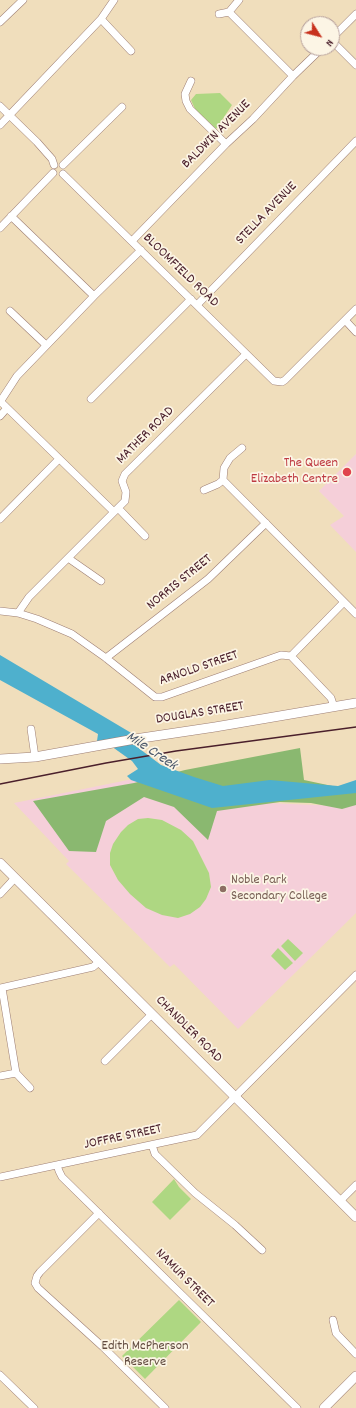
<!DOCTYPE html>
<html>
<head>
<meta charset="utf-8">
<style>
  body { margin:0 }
  #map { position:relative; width:356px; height:1408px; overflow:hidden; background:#f0debc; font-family:Dekko,sans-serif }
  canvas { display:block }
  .north { position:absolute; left:300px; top:16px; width:40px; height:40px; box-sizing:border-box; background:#fcf5e5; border:1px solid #b59f9b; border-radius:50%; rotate:126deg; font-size:11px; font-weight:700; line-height:16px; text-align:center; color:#4a1f2b }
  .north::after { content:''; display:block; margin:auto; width:14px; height:18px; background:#c8321e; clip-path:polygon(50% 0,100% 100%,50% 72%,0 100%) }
</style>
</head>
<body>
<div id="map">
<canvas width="356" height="1408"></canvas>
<div class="north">N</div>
</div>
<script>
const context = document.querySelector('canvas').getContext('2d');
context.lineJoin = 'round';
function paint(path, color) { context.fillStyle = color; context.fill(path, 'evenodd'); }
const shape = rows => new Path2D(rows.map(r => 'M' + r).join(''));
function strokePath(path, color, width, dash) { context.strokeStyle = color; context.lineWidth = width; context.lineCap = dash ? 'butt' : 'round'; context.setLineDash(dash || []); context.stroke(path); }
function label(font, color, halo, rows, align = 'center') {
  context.font = font + ' Dekko,sans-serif'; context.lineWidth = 3.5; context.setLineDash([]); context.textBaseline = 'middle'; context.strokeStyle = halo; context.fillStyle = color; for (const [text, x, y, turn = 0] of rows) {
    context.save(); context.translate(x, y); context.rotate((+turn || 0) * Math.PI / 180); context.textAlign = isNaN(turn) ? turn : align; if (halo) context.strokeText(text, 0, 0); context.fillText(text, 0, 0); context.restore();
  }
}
const built = shape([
  [356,454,356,552,330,525,344,516,319,491],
  [138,778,219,801,339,806,356,803,356,913,238,1029,174,964,170,967,66,864,69,861,14,803]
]);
const green = shape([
  [220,93,232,105,216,129,195,109,191,100,196,94],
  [148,818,162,820,181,830,193,841,209,873,211,887,206,899,200,907,190,914,178,918,162,915,146,908,130,894,118,880,110,865,110,853,113,844,121,832,128,825,138,819],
  [288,939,303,953,295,961,281,946],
  [278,948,293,963,285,970,271,956],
  [174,1179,179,1187,191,1199,170,1220,152,1202],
  [179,1300,201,1322,145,1379,122,1356]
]);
const forest = shape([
  [300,748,304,780,337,787,356,787,356,805,342,809,311,803,280,802,217,811,208,840,174,807,144,797,106,821,96,852,69,851,33,801,134,783,185,770]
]);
const water = shape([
  [0,655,133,734,124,737,161,765,194,777,223,786,270,780,338,786,356,780,356,793,212,808,131,780,127,776,138,769,132,761,104,741,97,741,98,734,0,680]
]);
const minor = shape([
  [239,0,229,12,293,76],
  [219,14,229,12],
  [101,19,131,51],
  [0,22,23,0],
  [332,38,356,14],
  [332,41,356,65],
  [191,81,185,94,186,101,190,109,226,144],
  [0,106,37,142,52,159,54,165],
  [0,125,101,19,114,0],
  [63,165,122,107],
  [63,174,274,381,282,382,285,380,356,309],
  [11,216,94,296],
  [0,228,53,173],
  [132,241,226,144,253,119,293,76,322,48],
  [197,305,356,141],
  [10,311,46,345],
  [345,320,356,332],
  [91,399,191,299],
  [0,401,114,512],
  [0,402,17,376,94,296,141,250],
  [0,416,7,408],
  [223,480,356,614],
  [204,490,218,484,223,480,224,468,230,458,242,448],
  [118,508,145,536],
  [0,519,59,459],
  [68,558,101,581],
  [0,611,18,613,37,619,72,634,106,658,155,697,162,697,281,655,291,656,331,698,334,707],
  [18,613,29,597,125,501,126,492,122,481,125,474,246,354],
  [291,656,344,602],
  [106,658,208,579,266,523],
  [31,729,35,757],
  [0,894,15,878],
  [0,988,93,967,99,962],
  [2,988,16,1073,30,1088],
  [105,1061,152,1014],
  [0,1076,16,1073],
  [152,1145,155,1154,195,1193,235,1225,262,1250],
  [57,1165,59,1171,62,1177,297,1408],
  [0,1177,197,1135,356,975],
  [340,1201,356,1185],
  [99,1213,40,1272,37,1276,35,1283,38,1288,103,1347,165,1408],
  [333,1320,336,1333,356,1354],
  [0,1375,34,1408]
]);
const major = shape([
  [0,759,35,757,135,739,215,727,356,703],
  [0,863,356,1217],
  [324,1408,356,1376]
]);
const rail = shape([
  [0,784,106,763,176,751,356,727]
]);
const markers = [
  [347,472,5,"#e0444e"],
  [223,889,4,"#8d6e63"]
];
const streetNames = [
  ["BALDWIN AVENUE",217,135,-45],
  ["STELLA AVENUE",267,214,-46],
  ["BLOOMFIELD ROAD",180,271,44],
  ["MATHER ROAD",146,436,-45],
  ["NORRIS STREET",180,583,-39],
  ["ARNOLD STREET",199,669,-19],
  ["DOUGLAS STREET",200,714,-9],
  ["CHANDLER ROAD",188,1030,45],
  ["JOFFRE STREET",123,1138,-12],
  ["NAMUR STREET",184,1279,45]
];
const healthNames = [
  ["The Queen",338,464],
  ["Elizabeth Centre",338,480]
];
const educationNames = [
  ["Noble Park",231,881],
  ["Secondary College",231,897]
];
const parkNames = [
  ["Edith McPherson",145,1347],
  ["Reserve",145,1363]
];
const waterNames = [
  ["Mile Creek",151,752,34]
];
paint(built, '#f5cfd9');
paint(green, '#aed782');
paint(forest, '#8ab870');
paint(water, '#4eb0cd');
strokePath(minor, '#9d7e74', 8);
strokePath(major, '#9d7e74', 10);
strokePath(minor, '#fff', 7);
strokePath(major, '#fff', 9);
strokePath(rail, '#4a1f2b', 1.5);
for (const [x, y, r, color] of markers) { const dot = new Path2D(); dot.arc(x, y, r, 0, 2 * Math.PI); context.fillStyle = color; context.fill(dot); strokePath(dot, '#fcf5e5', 1.5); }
label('14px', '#4a1f2b', '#fcf5e5', streetNames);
label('14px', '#be3a42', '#fcf5e5', healthNames, 'right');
label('14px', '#785e54', '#fcf5e5', educationNames, 'left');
label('14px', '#634d41', '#fcf5e5', parkNames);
label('italic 15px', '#4c596c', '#fcf5e5', waterNames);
</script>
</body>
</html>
